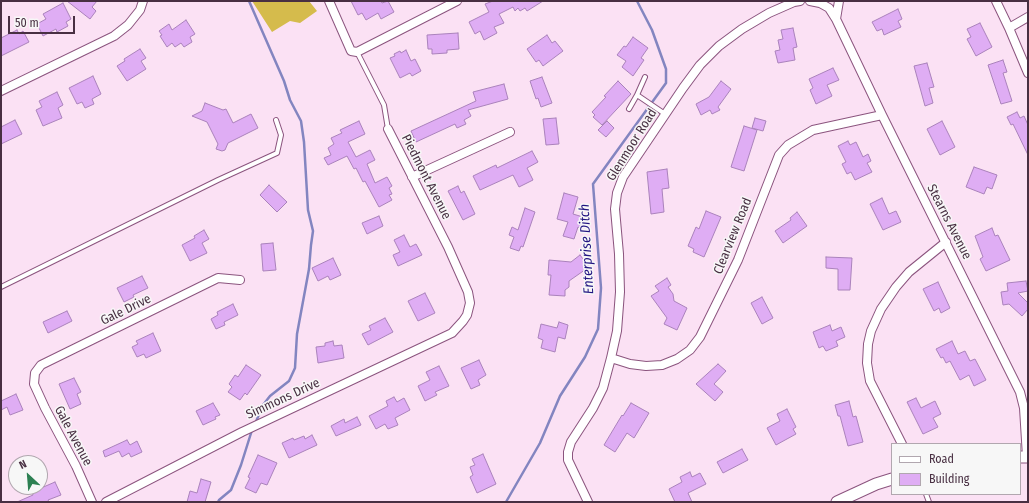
<!DOCTYPE html>
<html>
<head>
<meta charset="utf-8">
<style>
  body { margin:0 }
  #map { position:relative; width:1029px; height:503px; overflow:hidden; background:#fbe1f4; font-family:"Fira Sans Condensed",sans-serif }
  canvas { display:block }
  .frame { position:absolute; inset:0; border:2px solid #482f42; pointer-events:none }
  .legend { position:absolute; left:891px; top:443px; width:130px; height:52px; box-sizing:border-box; background:#f7f7f7; border:1px solid #b1a7af; margin:0; padding:5px 7px; list-style:none; font-size:12px; color:#482f42 }
  .legend li { display:flex; align-items:center; gap:8px; height:20px }
  .legend b { width:20px; border:1px solid #b1a7af }
  .north { position:absolute; left:8px; top:455px; width:40px; height:40px; box-sizing:border-box; background:#f7f7f7; border:1px solid #b1a7af; border-radius:50%; rotate:334deg; font-size:11px; font-weight:700; line-height:16px; text-align:center; color:#482f42 }
  .north::after { content:''; display:block; margin:auto; width:14px; height:18px; background:#2c8052; clip-path:polygon(50% 0,100% 100%,50% 72%,0 100%) }
  .scale { position:absolute; left:8px; top:16px; width:67px; height:18px; box-sizing:border-box; border:2px solid #482f42; border-top:0; padding-left:5px; font-size:12px; line-height:14px; white-space:nowrap; color:#482f42; -webkit-text-stroke:3px #f7f7f7; paint-order:stroke }
</style>
</head>
<body>
<div id="map">
<canvas width="1029" height="503"></canvas>
<div class="frame"></div>
<ul class="legend">
<li><b style="height:5px;background:#fff"></b>Road</li>
<li><b style="height:11px;background:#dfadf4"></b>Building</li>
</ul>
<div class="north">N</div>
<div class="scale">50 m</div>
</div>
<script>
const context = document.querySelector('canvas').getContext('2d');
context.lineJoin = 'round';
function paint(path, color) { context.fillStyle = color; context.fill(path, 'evenodd'); }
const shape = rows => new Path2D(rows.map(r => 'M' + r).join(''));
function strokePath(path, color, width, dash) { context.strokeStyle = color; context.lineWidth = width; context.lineCap = dash ? 'butt' : 'round'; context.setLineDash(dash || []); context.stroke(path); }
function label(font, color, halo, rows, align = 'center') {
  context.font = font + ' "Fira Sans Condensed",sans-serif'; context.lineWidth = 3; context.setLineDash([]); context.textBaseline = 'middle'; context.strokeStyle = halo; context.fillStyle = color; for (const [text, x, y, turn = 0] of rows) {
    context.save(); context.translate(x, y); context.rotate((+turn || 0) * Math.PI / 180); context.textAlign = isNaN(turn) ? turn : align; if (halo) context.strokeText(text, 0, 0); context.fillText(text, 0, 0); context.restore();
  }
}
const green = shape([
  [252,1,309,1,317,11,300,23,290,21,272,32]
]);
const stream = shape([
  [249,1,284,81,290,100,301,121,304,142,308,210,313,231,311,245,309,269,297,334,295,368,289,381,270,396,263,405,255,424],
  [218,502,219,500,231,490,241,465,252,430],
  [506,502,540,443,560,396,585,357,598,329,601,288,593,184,666,83,666,69,652,30,637,1]
]);
const building = shape([
  [67,1,97,1,92,7,96,11,90,19,67,1],
  [351,1,381,1,382,3,388,1,394,12,381,19,378,13,366,20,362,13,358,15,351,1],
  [493,1,543,1,527,11,525,8,520,11,518,8,515,11,513,7,499,14,504,23,494,27,497,33,484,40,480,31,475,34,469,22,489,12,485,4,493,1],
  [63,3,71,19,66,22,68,26,57,32,56,29,43,36,37,24,46,19,43,14,63,3],
  [898,9,902,19,898,21,901,27,884,35,882,29,877,31,872,22,898,9],
  [186,20,195,34,190,37,192,42,184,47,181,43,175,47,172,43,167,47,160,36,162,35,159,31,169,24,172,30,186,20],
  [980,23,992,47,976,56,967,39,971,37,967,29,980,23],
  [793,28,797,47,793,48,795,60,778,63,775,51,780,50,778,40,783,39,781,30,793,28],
  [17,30,19,34,23,31,29,42,1,56,1,38,17,30],
  [458,33,459,49,447,50,447,53,432,54,432,49,428,49,427,35,458,33],
  [547,35,552,43,555,41,563,51,543,66,539,60,536,62,527,49,547,35],
  [633,37,648,48,641,58,644,60,633,76,622,67,626,61,617,55,624,46,626,47,633,37],
  [140,49,146,58,141,61,146,69,127,81,117,66,125,61,124,59,140,49],
  [406,50,411,61,415,59,421,71,412,76,410,73,400,78,390,58,395,56,394,54,400,51,401,53,406,50],
  [1003,60,1007,72,1003,73,1012,101,1001,104,988,65,1003,60],
  [927,63,934,87,929,88,933,103,925,106,914,66,927,63],
  [833,68,839,80,827,85,832,96,816,104,810,90,813,88,809,79,833,68],
  [93,76,101,94,92,99,94,104,85,108,82,102,77,104,69,88,93,76],
  [542,77,552,103,541,107,538,98,536,99,530,81,542,77],
  [618,81,631,94,602,125,593,117,595,115,592,112,606,97,604,96,618,81],
  [721,81,731,89,718,107,720,110,712,114,710,110,701,115,696,104,709,97,721,81],
  [504,84,508,99,468,110,471,116,464,120,466,124,457,128,455,124,416,142,411,131,476,101,473,92,504,84],
  [57,92,63,105,58,108,62,118,43,126,36,110,42,107,39,101,57,92],
  [205,103,223,110,226,109,233,123,251,114,258,128,228,143,225,150,222,151,216,149,218,144,207,122,192,116,202,111,205,103],
  [1017,112,1020,118,1024,116,1028,125,1028,155,1013,124,1011,125,1007,117,1017,112],
  [556,118,559,144,546,145,543,119,556,118],
  [755,118,766,121,763,131,752,128,755,118],
  [15,120,22,134,1,144,1,127,15,120],
  [359,121,365,134,348,142,356,157,370,150,375,160,367,164,375,183,387,177,392,186,389,188,392,194,389,195,392,200,379,207,365,181,363,182,356,168,354,169,347,156,328,165,324,158,331,155,328,148,334,144,331,138,342,133,340,130,359,121],
  [607,121,614,128,606,137,598,130,607,121],
  [942,121,955,147,940,155,927,129,942,121],
  [744,126,757,130,744,171,731,167,744,126],
  [848,141,850,145,856,142,863,157,868,154,871,161,867,163,872,172,855,180,851,172,847,174,842,164,846,162,838,146,848,141],
  [532,151,538,162,527,168,533,180,519,187,513,175,480,190,473,176,496,165,497,168,532,151],
  [974,167,997,175,992,189,987,187,984,194,966,187,974,167],
  [667,169,669,188,662,189,664,212,651,214,647,172,667,169],
  [269,185,287,202,277,212,260,195,269,185],
  [458,186,461,193,464,191,475,214,463,220,448,191,458,186],
  [564,193,578,197,573,214,583,217,580,228,578,227,574,239,563,236,568,222,557,219,564,193],
  [882,198,889,214,896,211,901,222,883,230,870,204,882,198],
  [525,208,535,212,523,247,521,246,519,251,510,248,514,237,509,235,512,227,518,230,525,208],
  [706,211,721,217,704,257,693,252,694,249,688,246,696,227,699,229,706,211],
  [797,212,807,226,783,243,775,231,791,220,790,218,797,212],
  [379,216,383,226,367,234,362,223,379,216],
  [992,228,995,236,998,235,1010,260,986,271,980,259,983,257,975,236,992,228],
  [204,230,209,239,202,243,207,253,190,261,182,245,195,238,194,236,204,230],
  [404,235,410,247,416,244,422,255,398,266,393,255,400,252,394,240,404,235],
  [273,243,276,270,263,271,261,244,273,243],
  [580,255,589,267,569,281,569,287,565,290,565,296,549,295,551,275,548,275,549,260,571,262,580,255],
  [826,257,852,258,850,290,838,290,838,269,826,268,826,257],
  [333,258,341,275,330,280,328,276,318,281,312,268,333,258],
  [142,276,148,288,133,295,134,297,124,302,117,288,142,276],
  [667,278,671,285,668,287,673,294,674,301,687,308,677,330,664,324,667,318,651,296,659,291,655,286,667,278],
  [1026,281,1028,291,1018,293,1028,303,1028,309,1022,316,1009,304,1003,305,1001,292,1008,291,1007,283,1026,281],
  [938,282,950,308,941,313,939,308,934,311,923,289,938,282],
  [425,293,435,313,418,321,408,301,425,293],
  [762,297,773,318,762,324,751,303,762,297],
  [233,304,238,315,224,322,225,325,216,329,211,319,218,315,217,312,233,304],
  [67,311,72,321,48,333,43,322,67,311],
  [385,318,393,332,368,345,362,334,371,330,369,326,385,318],
  [559,322,568,325,565,339,558,337,555,352,541,348,543,340,538,338,541,324,557,328,559,322],
  [830,325,832,331,841,327,845,337,836,341,838,346,826,351,823,346,819,348,813,332,830,325],
  [153,333,161,351,146,358,144,354,137,357,132,347,138,344,136,341,153,333],
  [333,341,334,346,342,345,344,358,318,363,316,347,325,346,325,343,333,341],
  [952,341,958,354,965,351,970,361,975,359,986,380,974,386,969,375,960,380,950,361,946,363,943,357,941,358,936,349,952,341],
  [479,360,486,375,478,380,480,385,471,389,461,368,479,360],
  [718,364,726,371,714,384,723,392,715,401,696,384,718,364],
  [246,365,261,375,247,395,245,393,240,400,228,392,232,387,229,384,235,375,238,377,246,365],
  [439,366,449,386,435,392,437,395,425,401,418,386,430,380,426,372,439,366],
  [74,378,81,392,77,394,81,404,70,409,59,384,74,378],
  [16,394,23,410,10,415,7,407,1,410,1,401,16,394],
  [394,397,397,402,404,398,410,410,395,418,398,425,388,429,385,424,376,429,369,416,388,406,386,401,394,397],
  [916,398,921,408,935,401,941,414,933,418,938,427,923,434,907,402,916,398],
  [849,401,853,417,856,416,863,442,848,446,840,416,838,416,835,405,849,401],
  [213,403,220,415,215,417,216,419,203,425,196,411,213,403],
  [631,403,649,413,634,438,627,433,615,452,604,445,622,415,623,416,631,403],
  [787,409,796,427,793,429,796,434,776,445,767,428,780,421,777,414,787,409],
  [357,417,361,425,336,436,331,426,344,419,345,423,357,417],
  [312,435,317,445,289,458,282,443,293,438,294,440,304,436,305,439,312,435],
  [127,440,130,445,137,441,142,452,131,457,129,453,122,457,119,451,105,457,103,451,127,440],
  [742,449,748,460,723,473,717,462,742,449],
  [483,454,496,484,477,493,470,477,473,475,470,467,475,465,472,459,483,454],
  [258,455,277,463,267,485,261,483,256,493,245,488,250,478,248,477,258,455],
  [690,472,692,477,700,473,706,484,688,493,692,502,675,502,669,489,682,482,680,477,690,472],
  [201,479,211,482,205,502,187,502,190,491,197,493,201,479],
  [55,482,61,495,48,500,49,502,17,502,33,495,32,492,55,482]
]);
const lane = shape([
  [357,52,384,105,388,129],
  [637,95,645,77],
  [629,109,637,95,665,114],
  [1,287,218,180,277,153,281,135,276,120],
  [926,494,929,502]
]);
const street = shape([
  [329,1,351,51,357,52,457,1],
  [810,1,820,3,829,8,836,19],
  [839,1,836,19,882,115,1020,392,1024,408,1027,457],
  [996,1,1009,28,1028,73],
  [1009,28,1028,17],
  [1,91,114,36,128,25,140,10,143,1],
  [412,177,510,132],
  [611,358,630,364,646,366,662,365,677,359,690,350,700,337,738,260,779,155,788,145,813,130,882,115],
  [902,444,870,381,867,363,868,344,871,331,881,309,896,287,909,272,946,242],
  [92,502,76,466,45,408,34,384,35,373,41,365,218,278,240,280],
  [106,502,242,432,452,333,463,321,467,315,470,303,468,292,448,247,388,129],
  [588,502,568,460,568,452,571,442,593,408,603,388,611,358,617,331,620,292,619,254,615,209,617,193,623,177,683,88,700,65,719,46,742,29,769,13,794,2,800,1]
]);
const secondary = shape([
  [1020,457,1028,457],
  [837,502,876,484,892,479]
]);
const streetNames = [
  ["Glenmoor Road",632,145,-58],
  ["Piedmont Avenue",426,177,63],
  ["Stearns Avenue",949,222,63],
  ["Clearview Road",733,236,-68],
  ["Gale Drive",126,310,-26],
  ["Simmons Drive",283,399,-25],
  ["Gale Avenue",73,436,62]
];
const waterNames = [
  ["Enterprise Ditch",587,249,-93]
];
paint(green, '#d5bb4c');
strokePath(stream, '#8385c0', 2.5);
paint(building, '#dfadf4');
strokePath(building, '#aa82bb', 1);
strokePath(lane, '#8b547e', 6);
strokePath(street, '#8b547e', 10);
strokePath(secondary, '#8b547e', 13);
strokePath(lane, '#fff', 4);
strokePath(street, '#fff', 8);
strokePath(secondary, '#fff', 11);
label('13px', '#482f42', '#f7f7f7', streetNames);
label('italic 14px', '#221582', '#f7f7f7', waterNames);
</script>
</body>
</html>
